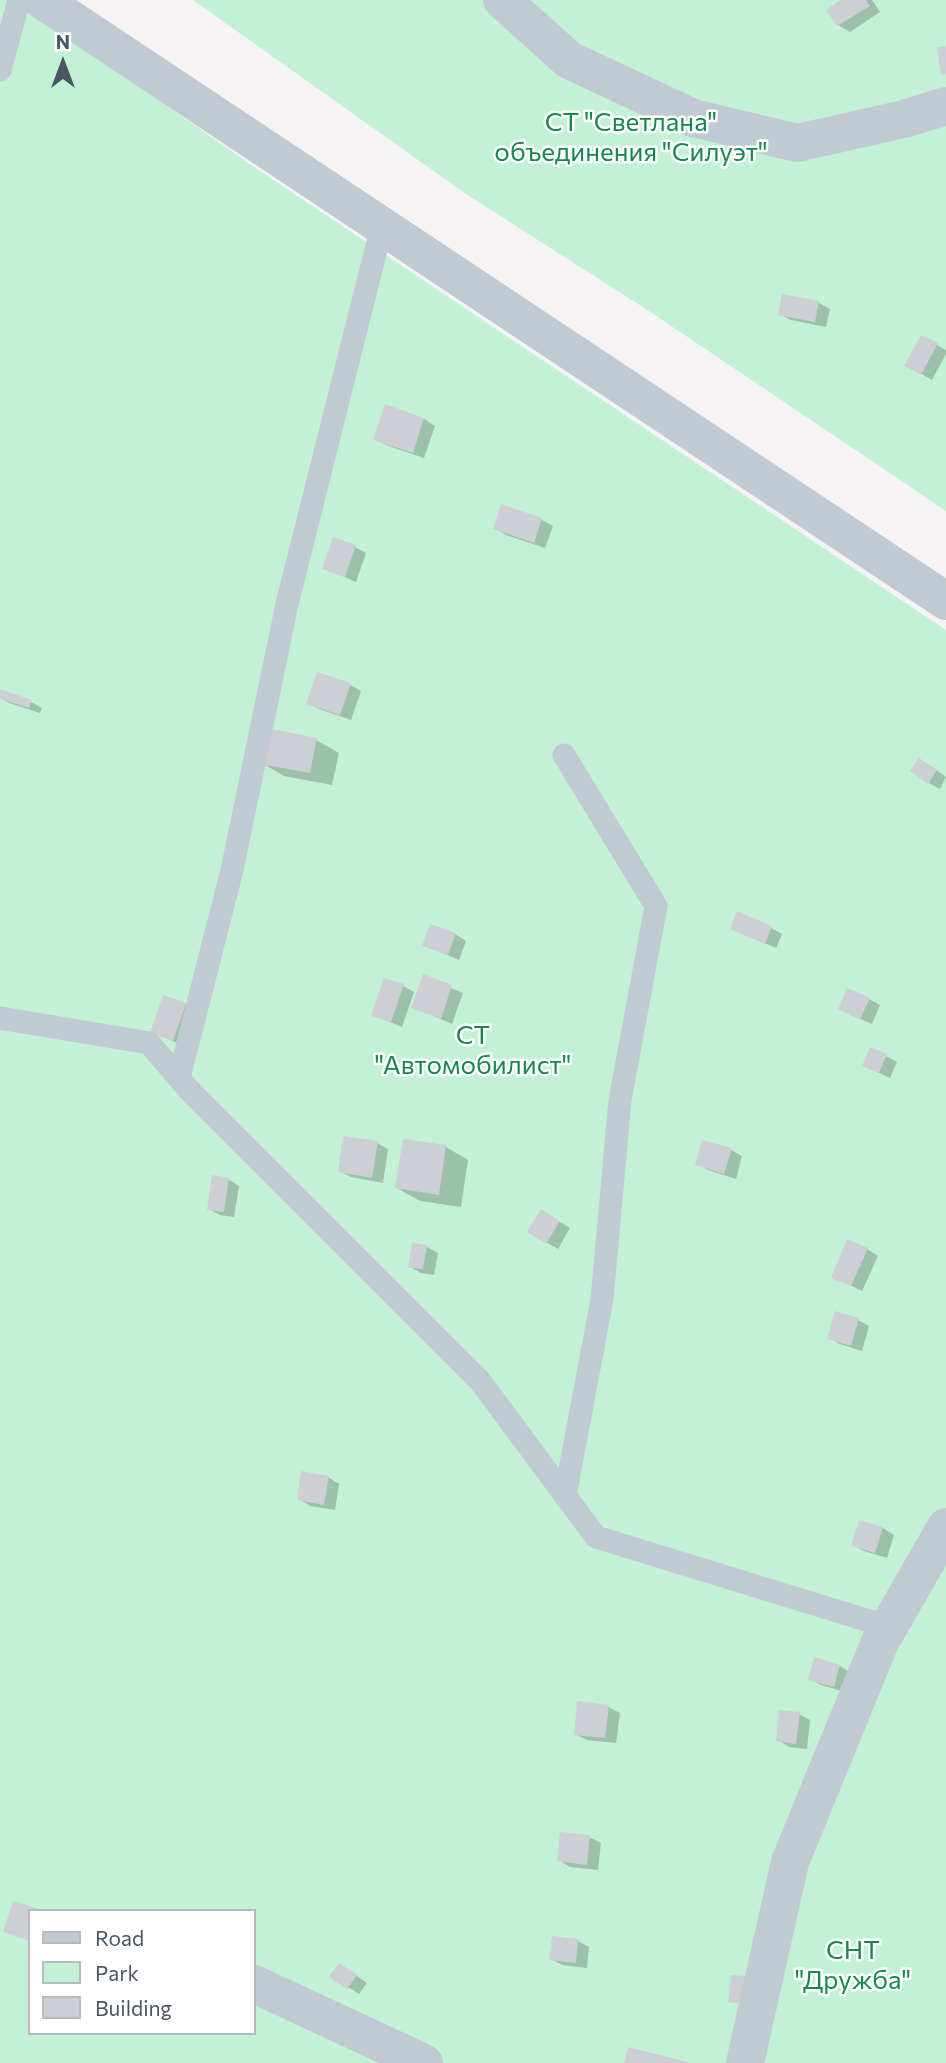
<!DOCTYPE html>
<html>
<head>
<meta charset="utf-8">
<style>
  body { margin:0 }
  #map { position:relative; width:946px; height:2063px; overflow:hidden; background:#f5f3f3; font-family:Commissioner,sans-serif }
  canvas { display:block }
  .legend { position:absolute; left:28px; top:1909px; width:228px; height:126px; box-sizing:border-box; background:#fff; border:2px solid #b7bbc0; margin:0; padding:9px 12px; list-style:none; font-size:21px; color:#4a5661 }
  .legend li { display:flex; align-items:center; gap:14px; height:35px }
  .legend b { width:35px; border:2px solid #b7bbc0 }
  .north { position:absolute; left:28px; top:28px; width:70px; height:70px; -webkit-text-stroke:5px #fff; paint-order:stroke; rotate:0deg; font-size:19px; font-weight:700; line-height:28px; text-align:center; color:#4a5661 }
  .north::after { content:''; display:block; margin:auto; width:24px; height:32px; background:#4a5661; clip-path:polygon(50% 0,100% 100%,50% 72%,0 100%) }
</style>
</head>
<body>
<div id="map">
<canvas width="946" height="2063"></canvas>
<ul class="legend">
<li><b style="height:9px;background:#c1cad2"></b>Road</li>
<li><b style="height:19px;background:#c3f1d5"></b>Park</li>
<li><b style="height:19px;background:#cdcfd5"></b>Building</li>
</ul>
<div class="north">N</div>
</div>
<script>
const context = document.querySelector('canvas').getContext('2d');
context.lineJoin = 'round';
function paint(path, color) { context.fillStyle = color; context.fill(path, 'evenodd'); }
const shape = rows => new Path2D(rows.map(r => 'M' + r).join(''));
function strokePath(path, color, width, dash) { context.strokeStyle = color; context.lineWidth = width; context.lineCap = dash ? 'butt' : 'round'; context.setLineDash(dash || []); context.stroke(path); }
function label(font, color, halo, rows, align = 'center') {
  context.font = font + ' Commissioner,sans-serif'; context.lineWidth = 5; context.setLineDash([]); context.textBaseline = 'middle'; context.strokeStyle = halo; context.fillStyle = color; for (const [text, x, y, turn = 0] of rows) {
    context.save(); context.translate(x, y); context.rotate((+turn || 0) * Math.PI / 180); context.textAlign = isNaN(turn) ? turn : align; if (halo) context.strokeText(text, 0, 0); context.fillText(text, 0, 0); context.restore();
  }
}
const green = shape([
  [0,0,17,0,254,167,946,630,946,2063,0,2063],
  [30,1911,254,1911,254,2033,30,2033],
  [193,0,946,0,946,511,649,311,466,194]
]);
const shadow = shape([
  [845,0,872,0,880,12,850,32,838,25],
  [784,296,819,303,830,309,826,327,791,320,780,314],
  [937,345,946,350,946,354,932,380,906,365],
  [386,407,424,419,435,426,424,458,386,445,375,439],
  [503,506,542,520,553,526,545,548,506,535,495,528],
  [355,547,366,553,356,582,324,568],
  [350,685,361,691,351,720,319,709,308,703],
  [0,691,31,702,42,708,40,713,9,703,0,698],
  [316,740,339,753,332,785,284,776,262,763],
  [931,766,946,777,940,789,929,783],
  [771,928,782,934,776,948,743,934],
  [455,934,466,941,459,960,424,945],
  [424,977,463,993,452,1024,413,1007],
  [403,986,414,992,402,1027,373,1015],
  [869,999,880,1005,872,1024,851,1015],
  [185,1004,196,1011,184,1046,152,1032],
  [886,1056,897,1062,890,1078,875,1071],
  [405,1141,446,1147,468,1160,461,1207,420,1201,397,1188],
  [377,1143,388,1149,383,1183,351,1177,340,1171],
  [731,1150,742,1156,736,1179,708,1170,697,1164],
  [228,1179,239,1186,234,1217,220,1215,209,1209],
  [541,1211,570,1228,558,1249,529,1232],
  [413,1245,427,1247,438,1253,434,1275,421,1273,410,1267],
  [867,1249,878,1256,862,1291,833,1277],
  [858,1320,869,1326,862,1351,840,1344,829,1338],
  [328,1477,339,1484,335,1510,310,1506,299,1499],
  [883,1528,894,1535,887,1558,864,1551,853,1545],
  [816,1659,840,1666,851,1673,845,1692,821,1685,810,1679],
  [608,1707,620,1713,616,1743,587,1740,575,1734],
  [799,1714,810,1720,807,1749,789,1747,778,1740],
  [589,1837,601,1843,598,1870,570,1867,559,1860],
  [553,1938,578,1941,589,1947,587,1968,562,1965,551,1959],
  [351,1972,367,1983,359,1994,332,1977]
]);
const building = shape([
  [841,0,866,0,870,6,837,26,826,10],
  [946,46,946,74,941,75,937,47],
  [782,294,819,301,815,322,778,315],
  [921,335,938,343,921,375,904,366],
  [385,404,424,418,413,453,373,440],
  [501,504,542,518,534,543,493,529],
  [333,537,356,545,345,577,322,569],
  [317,672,351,683,340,715,306,704],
  [0,689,32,700,29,708,0,699],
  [267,728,317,738,310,773,260,764],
  [919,758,937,770,928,784,910,771],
  [737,911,772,926,765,944,730,929],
  [430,924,456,933,448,955,422,946],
  [423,974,452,985,441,1019,411,1008],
  [384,978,404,984,391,1022,371,1016],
  [847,988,870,998,860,1019,838,1009],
  [163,995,186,1003,173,1041,150,1033],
  [870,1047,887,1054,879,1073,862,1066],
  [343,1136,378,1141,372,1178,338,1172],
  [403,1139,446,1145,439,1195,395,1188],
  [702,1140,732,1148,724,1174,695,1165],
  [212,1175,229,1178,224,1212,207,1210],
  [541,1209,560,1221,546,1244,527,1232],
  [847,1239,868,1248,851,1286,831,1278],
  [412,1243,427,1245,423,1269,408,1268],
  [835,1311,859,1318,851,1346,827,1339],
  [301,1471,329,1476,324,1505,297,1500],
  [859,1520,883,1527,875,1553,851,1546],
  [814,1657,840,1665,834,1687,808,1680],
  [577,1701,609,1705,605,1738,574,1735],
  [779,1710,800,1712,796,1744,776,1741],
  [560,1832,590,1835,587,1865,557,1861],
  [13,1901,42,1910,30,1911,30,1941,3,1932],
  [552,1936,578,1939,576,1963,549,1960],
  [339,1963,357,1975,347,1989,329,1977],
  [731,1975,746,1976,743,2004,728,2002],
  [628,2047,688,2062,688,2063,624,2063]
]);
const lane = shape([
  [0,70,19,0],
  [564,755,656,906,620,1100,602,1299,565,1496],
  [0,1018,149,1043,189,1090,480,1381,596,1537,889,1627],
  [179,1078,232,870,287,604,382,226]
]);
const street = shape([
  [42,0,946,601],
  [502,0,569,60,693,118,797,143,904,119,946,106],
  [254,1984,424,2063],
  [745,2063,790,1862,880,1642,946,1527]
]);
const parkNames = [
  ["СТ \"Светлана\"",631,122],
  ["объединения \"Силуэт\"",631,152],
  ["СТ",473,1035],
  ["\"Автомобилист\"",473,1065],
  ["СНТ",853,1950],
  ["\"Дружба\"",853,1980]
];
paint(green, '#c3f1d5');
paint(shadow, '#0003');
paint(building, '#cdcfd5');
strokePath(lane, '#c1cad2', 23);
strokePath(street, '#c1cad2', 38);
label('26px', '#17864f', '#fff', parkNames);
</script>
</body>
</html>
